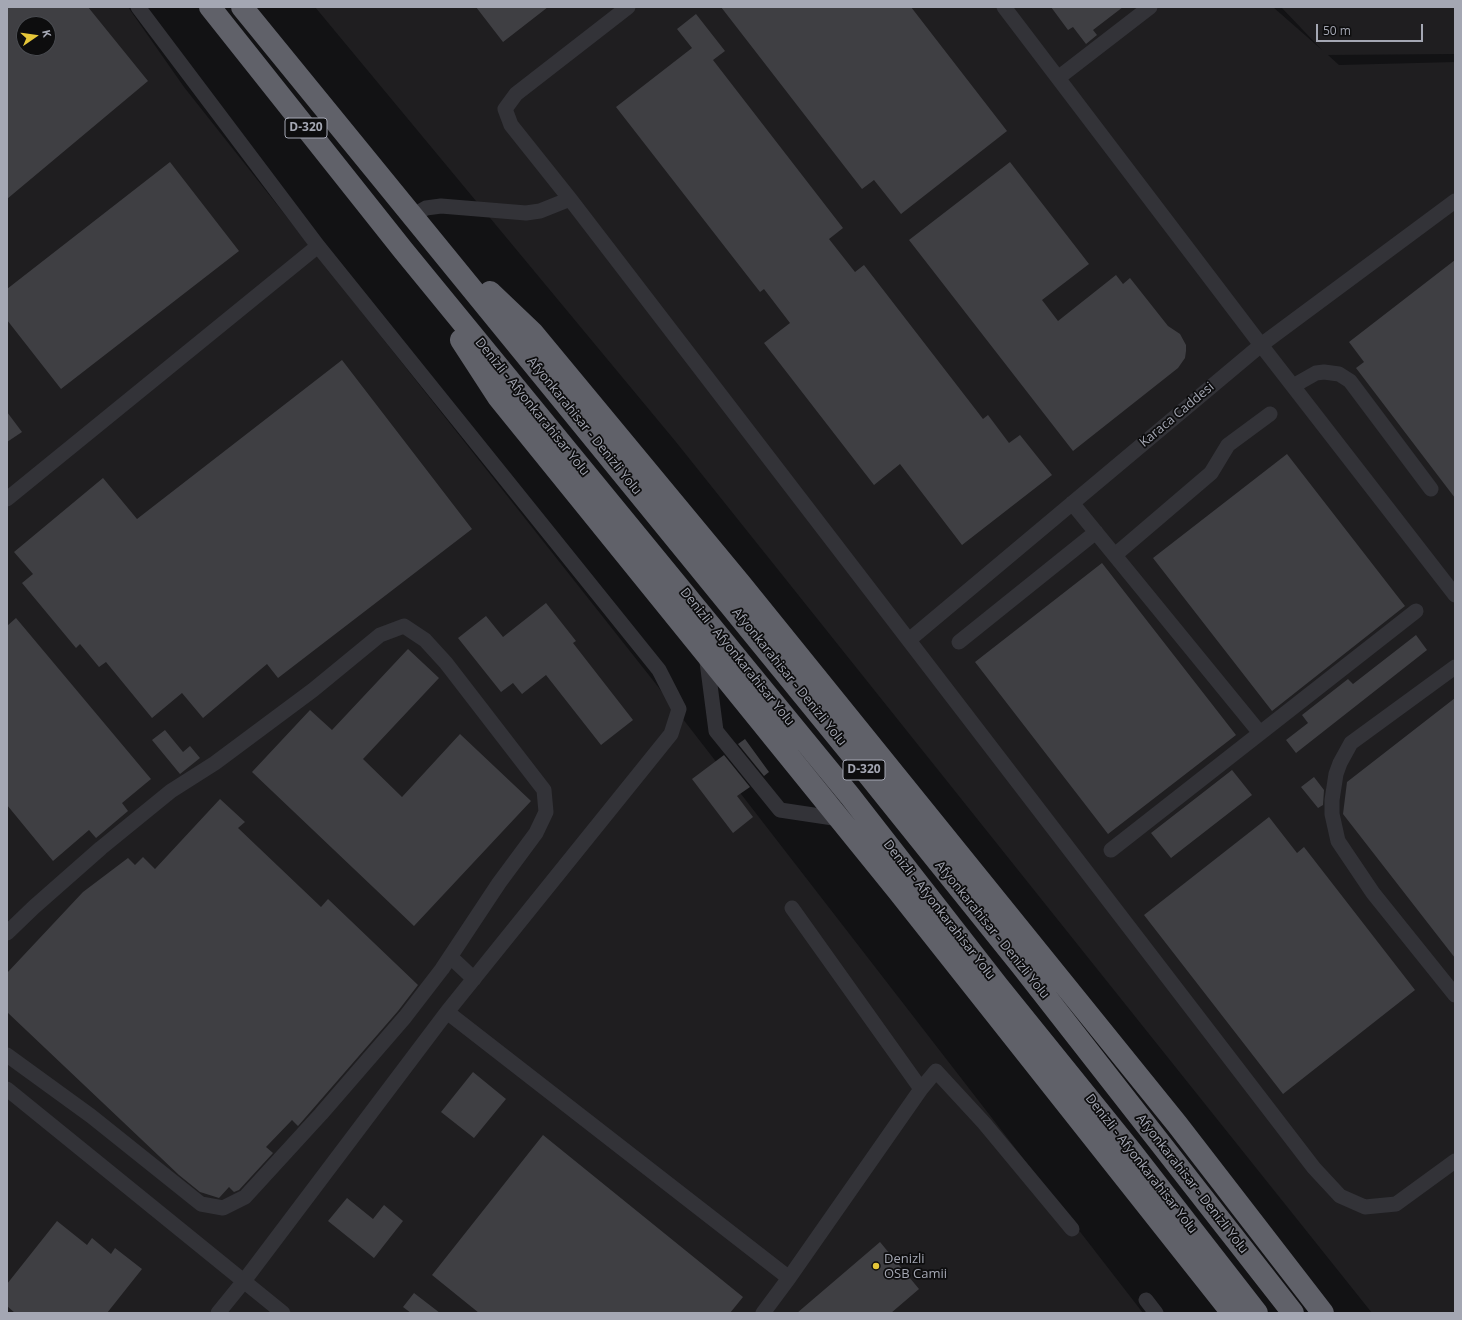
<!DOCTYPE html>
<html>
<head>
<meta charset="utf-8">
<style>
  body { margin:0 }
  #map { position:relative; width:1462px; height:1320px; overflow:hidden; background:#121214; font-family:"Open Sans",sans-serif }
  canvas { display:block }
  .frame { position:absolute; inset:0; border:8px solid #a4a7b3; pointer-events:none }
  .north { position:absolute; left:16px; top:16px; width:40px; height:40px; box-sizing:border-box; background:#0d0d0e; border:1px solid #494b50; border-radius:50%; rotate:77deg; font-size:11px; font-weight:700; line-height:16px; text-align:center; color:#a4a7b3 }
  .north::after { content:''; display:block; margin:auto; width:14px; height:18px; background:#e5c639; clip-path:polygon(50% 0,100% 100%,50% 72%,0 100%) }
  .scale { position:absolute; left:1316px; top:24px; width:107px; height:18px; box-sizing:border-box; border:2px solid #a4a7b3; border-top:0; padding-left:5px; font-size:12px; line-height:14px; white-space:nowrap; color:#a4a7b3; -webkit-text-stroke:3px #0d0d0e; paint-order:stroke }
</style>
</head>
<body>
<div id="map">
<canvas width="1462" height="1320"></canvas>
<div class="frame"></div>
<div class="north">K</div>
<div class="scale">50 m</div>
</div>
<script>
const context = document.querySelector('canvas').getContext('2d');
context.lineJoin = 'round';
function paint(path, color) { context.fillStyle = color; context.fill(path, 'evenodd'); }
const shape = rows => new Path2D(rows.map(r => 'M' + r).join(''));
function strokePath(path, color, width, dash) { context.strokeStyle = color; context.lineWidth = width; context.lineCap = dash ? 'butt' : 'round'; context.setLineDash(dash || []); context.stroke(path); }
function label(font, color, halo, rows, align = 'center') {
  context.font = font + ' "Open Sans",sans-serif'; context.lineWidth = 3.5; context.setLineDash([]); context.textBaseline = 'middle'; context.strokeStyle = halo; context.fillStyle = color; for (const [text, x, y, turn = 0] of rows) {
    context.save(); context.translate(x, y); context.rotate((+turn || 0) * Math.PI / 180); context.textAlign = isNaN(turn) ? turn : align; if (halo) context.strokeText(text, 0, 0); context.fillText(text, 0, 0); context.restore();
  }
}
const built = shape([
  [7,7,128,7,184,87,652,679,1143,1313,7,1313],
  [24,24,48,24,48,48,24,48],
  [315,7,1273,7,1322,50,1281,7,1455,7,1455,54,1328,55,1339,65,1455,62,1455,1313,1372,1313,676,442]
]);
const building = shape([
  [7,7,88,7,148,81,7,199],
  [24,24,48,24,48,48,24,48],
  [476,7,548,7,503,42],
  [721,7,911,7,1007,131,901,214,874,180,862,189],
  [1051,7,1123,7,1093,30,1097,35,1086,44,1073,27,1068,30],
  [696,14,725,51,713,60,843,228,829,239,855,272,864,265,983,419,988,415,1009,443,1020,435,1052,475,962,545,900,464,874,485,764,343,790,323,764,289,760,292,616,107,692,48,677,29],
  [170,162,239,251,61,389,7,320,7,289],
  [1010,162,1089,264,1042,300,1058,321,1116,275,1123,284,1130,278,1168,326,1180,334,1186,345,1186,351,1185,358,1178,368,1073,451,909,240],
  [1455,260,1455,498,1356,368,1364,362,1349,342],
  [342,360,472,529,278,678,267,664,203,718,182,693,152,718,106,662,99,667,80,644,76,648,22,583,33,574,14,552,103,478,137,519],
  [7,412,22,432,7,442],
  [1287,454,1405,606,1272,711,1153,558],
  [1102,563,1236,735,1108,834,975,662],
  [546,603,576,641,573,643,633,720,601,745,546,675,522,694,513,683,501,692,458,638,486,616,503,637],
  [16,618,151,779,122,803,128,811,96,838,89,830,53,861,7,805,7,626],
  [1416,635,1427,650,1296,753,1286,740,1308,723,1302,715,1348,679,1353,684],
  [408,649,439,678,363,759,402,797,460,734,531,801,414,926,252,772,310,710,332,730],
  [1455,698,1455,958,1343,814,1347,782],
  [165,730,183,752,190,746,200,758,180,774,152,740],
  [745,739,769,772,764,776,738,744],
  [724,755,750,787,737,796,753,817,733,833,692,779],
  [1232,770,1252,795,1171,858,1151,833],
  [1314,777,1324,790,1323,805,1318,808,1301,787],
  [220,799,245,822,238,828,321,907,328,899,418,985,398,1011,298,1126,292,1120,266,1147,273,1153,239,1190,234,1192,229,1187,219,1198,200,1192,179,1175,7,1012,7,973,83,892,128,858,135,865,143,857,155,869],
  [1269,817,1297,853,1304,847,1415,990,1283,1094,1144,915],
  [473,1072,506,1099,474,1138,441,1112],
  [543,1135,743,1297,730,1313,479,1313,432,1275],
  [347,1198,373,1219,384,1205,403,1221,374,1258,328,1221],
  [57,1221,87,1245,92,1238,111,1254,115,1248,142,1269,107,1313,15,1313,7,1306,7,1284],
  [880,1242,919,1289,891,1313,797,1313],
  [414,1293,440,1313,411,1313,403,1307]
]);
const minor = shape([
  [138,7,318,246,659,670,679,709,671,734,447,1012,244,1281,218,1313],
  [628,7,516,94,505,109,511,125,570,199,1314,1168,1340,1196,1365,1207,1396,1204,1455,1161],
  [1004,7,1261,345,1455,595],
  [1058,78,1150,7],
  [412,216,426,208,441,206,526,213,540,211,570,199],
  [1293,386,1316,373,1324,372,1339,374,1350,381,1431,489],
  [7,499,318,246],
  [1072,503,1260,733],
  [1115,555,1211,473,1228,445,1270,414],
  [909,640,1261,345,1455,201],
  [959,642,1096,532],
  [706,654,716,731,780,810,840,819],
  [1455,667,1351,743,1340,763,1336,774,1332,800,1332,814,1338,841,1373,893,1455,995],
  [1111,850,1416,611],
  [792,908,921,1089],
  [7,933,34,907,101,848,171,791,215,763,313,690,380,635,404,626,425,640,446,663,544,790,546,812,536,833,499,883,442,969,405,1017,321,1114,245,1197,223,1208,201,1204,91,1116,7,1055],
  [450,959,456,962,474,979],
  [447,1012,789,1278],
  [7,1089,283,1313],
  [1146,1300,1156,1313],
  [763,1313,789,1278,921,1089,936,1071,984,1123,1072,1229]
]);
const highway = shape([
  [210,7,403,250,850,796,998,986,1131,1151,1257,1313],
  [242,7,870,777,1021,965,1293,1313],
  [490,292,533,333,740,583,1177,1124,1323,1313],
  [461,340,498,397,898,891,1232,1313]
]);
const markers = [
  [876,1266,4,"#e5c639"]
];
const shields = [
  [306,128,42],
  [864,770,42]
];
const shieldNames = [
  ["D-320",306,128],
  ["D-320",864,770]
];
const streetNames = [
  ["Denizli - Afyonkarahisar Yolu",532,407,51],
  ["Karaca Caddesi",1177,415,-40],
  ["Afyonkarahisar - Denizli Yolu",584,426,51],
  ["Denizli - Afyonkarahisar Yolu",737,657,51],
  ["Afyonkarahisar - Denizli Yolu",789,677,51],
  ["Denizli - Afyonkarahisar Yolu",939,910,52],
  ["Afyonkarahisar - Denizli Yolu",992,930,51],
  ["Denizli - Afyonkarahisar Yolu",1141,1164,52],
  ["Afyonkarahisar - Denizli Yolu",1192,1184,52]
];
const poiNames = [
  ["Denizli",884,1259],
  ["OSB Camii",884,1274]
];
paint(built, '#1f1e20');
paint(building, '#3f3f43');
strokePath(minor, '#333338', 15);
strokePath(highway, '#606169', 22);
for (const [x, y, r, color] of markers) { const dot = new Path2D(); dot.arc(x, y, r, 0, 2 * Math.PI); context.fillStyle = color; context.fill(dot); strokePath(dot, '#0d0d0e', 1.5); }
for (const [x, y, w] of shields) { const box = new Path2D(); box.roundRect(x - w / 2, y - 10, w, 20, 3); context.fillStyle = '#0d0d0e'; context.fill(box); strokePath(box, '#a4a7b3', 1); }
label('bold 12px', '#a4a7b3', null, shieldNames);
label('13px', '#a4a7b3', '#0d0d0e', streetNames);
label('13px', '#a4a7b3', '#0d0d0e', poiNames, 'left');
</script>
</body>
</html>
